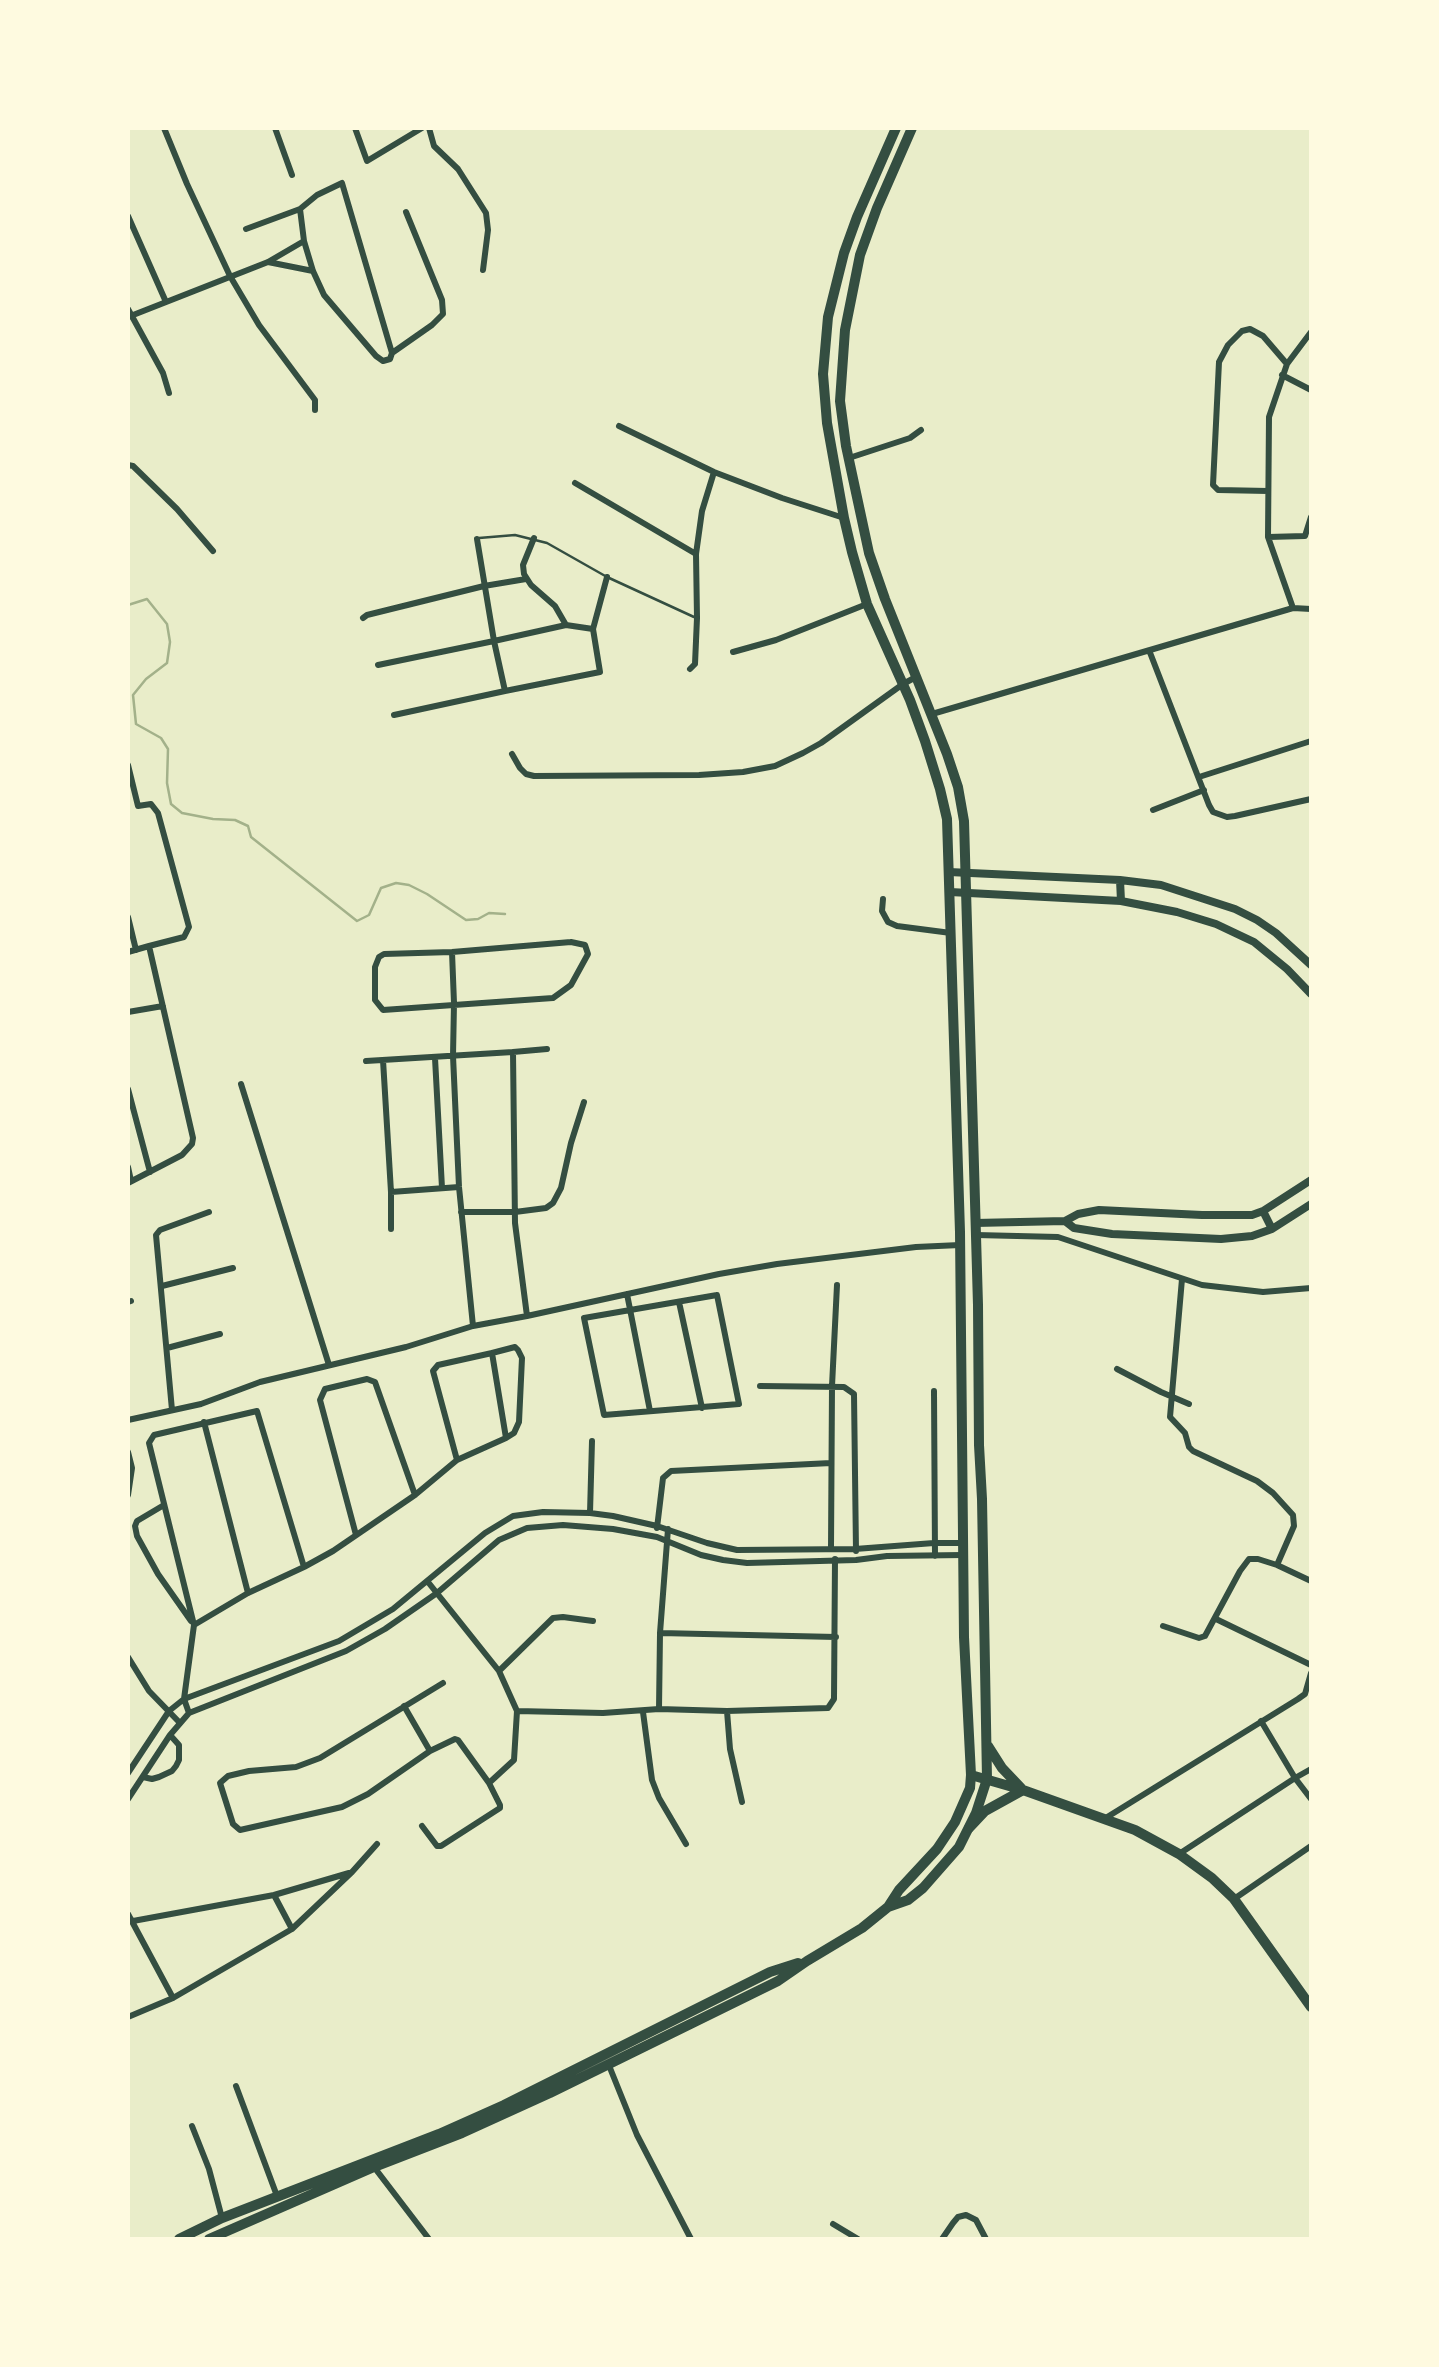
<!DOCTYPE html>
<html>
<head>
<meta charset="utf-8">
<style>
  body { margin:0 }
  #map { position:relative; width:1439px; height:2367px; overflow:hidden; background:#e9edc9; font-family:"Alegreya Sans",sans-serif }
  canvas { display:block }
  .frame { position:absolute; inset:0; border:130px solid #fefae0; pointer-events:none }
</style>
</head>
<body>
<div id="map">
<canvas width="1439" height="2367"></canvas>
<div class="frame"></div>
</div>
<script>
const context = document.querySelector('canvas').getContext('2d');
context.lineJoin = 'round';
const shape = rows => new Path2D(rows.map(r => 'M' + r).join(''));
function strokePath(path, color, width, dash) { context.strokeStyle = color; context.lineWidth = width; context.lineCap = dash ? 'butt' : 'round'; context.setLineDash(dash || []); context.stroke(path); }
const stream = shape([
  [128,605,147,599,167,624,170,642,167,663,146,679,133,695,136,724,161,738,168,749,167,783,171,804,182,813,213,819,235,820,248,826,251,837,357,921,369,915,381,888,396,883,409,885,427,894,466,920,478,919,489,913,505,914]
]);
const service = shape([
  [479,538,515,535,547,543,607,577,694,617]
]);
const minor = shape([
  [164,128,187,184,230,276,259,325,315,400,315,410],
  [275,128,292,175],
  [355,128,367,161,422,128],
  [429,128,434,146,458,169,486,213,488,230,483,270],
  [128,216,166,302],
  [246,229,300,209],
  [268,262,313,271],
  [128,309,163,373,169,393],
  [128,317,268,262,304,241,300,209,317,195,342,183,392,353,390,359,383,361,376,356,324,295,313,271,304,241],
  [392,353,432,325,443,314,442,300,406,212],
  [1282,375,1311,390],
  [619,426,714,472,782,498,844,518],
  [849,458,910,438,921,430],
  [128,465,133,466,177,509,213,551],
  [575,483,696,554],
  [1268,491,1218,490,1213,485,1219,362,1228,345,1242,331,1250,329,1263,336,1287,364],
  [1268,537,1305,536,1311,517],
  [534,538,523,565,524,574,531,585,555,606,566,625],
  [1293,608,1268,537,1269,417,1287,364,1311,332],
  [363,618,367,615,484,586,526,579],
  [593,629,607,577],
  [1149,650,1209,805,1213,812,1227,817,1235,816,1311,799],
  [733,652,776,640,867,604],
  [378,665,494,641,566,625,593,629,600,672,505,691,494,641,477,539],
  [690,669,695,664,697,618,696,554,702,511,714,472],
  [932,714,1293,608,1311,609],
  [394,715,505,691],
  [512,754,520,768,526,774,534,776,699,775,743,772,775,766,803,753,821,743,903,684,916,677],
  [128,765,138,806,151,804,158,813,189,927,184,937,149,946,193,1138,192,1144,182,1155,128,1183],
  [1199,777,1311,741],
  [1153,810,1204,790],
  [883,899,882,911,888,922,897,926,951,933],
  [128,917,136,950],
  [571,942,585,945,588,954,571,985,553,998,383,1010,375,1000,375,967,379,957,384,954,452,952,571,942],
  [128,952,149,946],
  [452,952,454,1003,453,1056,459,1187,473,1326],
  [128,1012,163,1006],
  [513,1052,547,1049],
  [435,1058,442,1188],
  [383,1060,391,1192,459,1187],
  [366,1061,513,1052,515,1223,527,1316],
  [241,1084,329,1365],
  [128,1089,150,1172],
  [128,1167,131,1181],
  [461,1212,515,1212,546,1208,553,1203,561,1188,571,1143,584,1102],
  [391,1229,391,1192],
  [976,1235,1058,1237,1202,1285,1263,1292,1311,1288],
  [1182,1279,1170,1417,1185,1433,1189,1447,1193,1451,1257,1481,1273,1493,1293,1515,1294,1526,1277,1565],
  [162,1286,233,1268],
  [627,1294,650,1411],
  [717,1295,739,1404,604,1415,584,1318,717,1295],
  [128,1302,131,1301],
  [679,1302,702,1408],
  [167,1348,220,1334],
  [1117,1369,1161,1392,1189,1404],
  [760,1386,844,1387,854,1394,856,1551],
  [934,1391,935,1556],
  [172,1410,156,1235,160,1230,209,1212],
  [128,1420,201,1404,260,1382,406,1347,473,1326,527,1316,719,1274,777,1264,916,1247,960,1245],
  [204,1422,248,1593],
  [128,1452,132,1468,128,1495],
  [457,1460,433,1371,438,1365,492,1353],
  [164,1505,137,1521,135,1526,137,1536,158,1574,191,1621],
  [590,1513,592,1441],
  [657,1528,663,1478,671,1471,831,1463],
  [356,1535,320,1400,325,1389,367,1379,375,1382,415,1495],
  [831,1548,832,1386,837,1285],
  [428,1582,499,1671,517,1711,514,1760,489,1783],
  [1216,1619,1311,1665],
  [194,1625,149,1443,154,1435,257,1411,304,1567],
  [1163,1626,1199,1638,1205,1636,1240,1571,1249,1559,1258,1559,1277,1565,1311,1581],
  [660,1633,836,1637],
  [128,1657,149,1691,180,1723],
  [499,1671,553,1618,563,1617,593,1621],
  [404,1706,430,1751],
  [659,1709,660,1633,668,1529],
  [517,1711,603,1713,659,1709,727,1711,828,1708,834,1699,835,1559],
  [727,1711,730,1749,742,1802],
  [643,1712,652,1780,659,1798,686,1844],
  [189,1713,184,1699,194,1625,248,1593,304,1567,333,1551,415,1495,457,1460,506,1438,514,1433,519,1422,522,1358,518,1350,515,1347,492,1353,506,1438],
  [1311,1769,1295,1778,1311,1799],
  [128,1773,169,1711,184,1699,339,1641,393,1609,485,1533,513,1516,543,1512,590,1513,613,1516,657,1526,707,1543,737,1550,855,1549,934,1543,963,1543],
  [143,1777,152,1779,159,1777,172,1771,176,1766,179,1760,179,1745,170,1735],
  [128,1799,170,1735,189,1713,346,1651,385,1629,437,1593,499,1540,527,1528,563,1525,613,1529,657,1537,701,1555,723,1560,747,1563,856,1560,887,1556,963,1555],
  [1104,1819,1298,1699,1305,1694,1311,1673],
  [422,1826,437,1846,441,1846,500,1808,500,1805,489,1783,458,1740,455,1739,430,1751,368,1794,342,1807,240,1830,233,1824,220,1783,228,1776,249,1771,296,1767,320,1758,443,1683],
  [1179,1854,1295,1778,1261,1721],
  [274,1895,292,1929],
  [1234,1899,1311,1846],
  [128,1914,173,1998],
  [133,1921,274,1895,349,1873],
  [128,2017,173,1998,292,1929,352,1872,377,1844],
  [608,2063,637,2135,691,2239],
  [236,2086,277,2196],
  [192,2126,209,2169,222,2218],
  [374,2167,429,2239],
  [833,2224,858,2239],
  [942,2239,953,2223,958,2217,966,2215,976,2220,986,2239]
]);
const tertiary = shape([
  [949,872,1120,880,1161,885,1235,909,1257,920,1276,933,1311,965],
  [1120,880,1121,901],
  [950,892,1121,901,1177,912,1216,924,1254,942,1287,969,1311,994],
  [1263,1211,1272,1229],
  [1065,1221,1074,1228,1112,1234,1221,1239,1252,1236,1272,1229,1311,1204],
  [975,1223,1065,1221,1078,1214,1099,1210,1202,1215,1252,1215,1263,1211,1311,1180]
]);
const primary = shape([
  [888,1907,908,1900,923,1888,959,1847,976,1813,987,1779],
  [179,2239,222,2218,439,2134,504,2105,770,1972,798,1963],
  [209,2239,374,2167,462,2133,550,2093,778,1981,807,1961,862,1928,888,1907,899,1890,937,1849,955,1822,970,1788,971,1775]
]);
const trunk = shape([
  [896,128,857,217,844,253,828,317,823,374,827,423,844,518,852,552,867,604,910,700,925,741,940,789,947,819,960,1232,964,1637,971,1775,1023,1790,1135,1830,1179,1854,1212,1878,1234,1899,1311,2007],
  [912,128,877,208,860,255,845,330,840,401,846,446,869,553,885,599,947,754,958,787,964,821,978,1305,979,1445,982,1499,987,1779],
  [988,1746,1002,1768,1021,1788],
  [969,1828,985,1811,1023,1790]
]);
strokePath(stream, '#a3b18a', 2.5);
strokePath(service, '#344e41', 2.5);
strokePath(minor, '#344e41', 6);
strokePath(tertiary, '#344e41', 8);
strokePath(primary, '#344e41', 10);
strokePath(trunk, '#344e41', 10);
</script>
</body>
</html>
